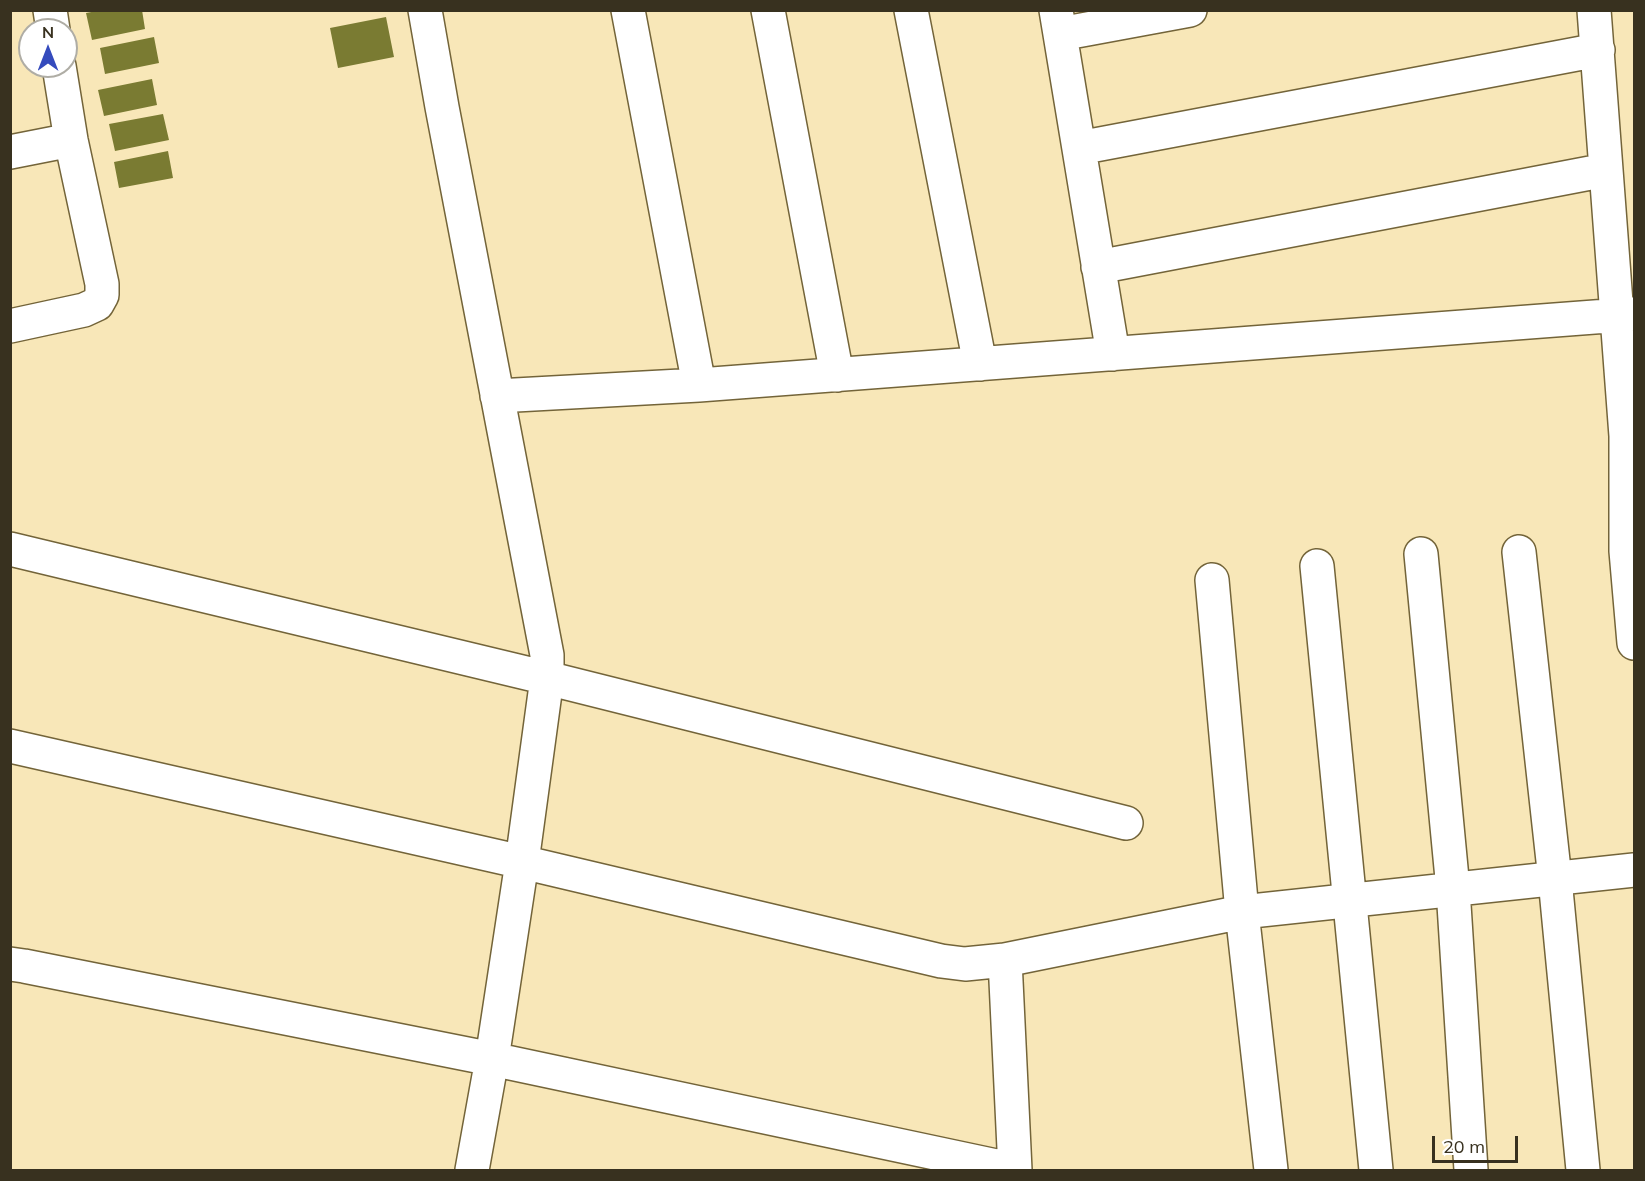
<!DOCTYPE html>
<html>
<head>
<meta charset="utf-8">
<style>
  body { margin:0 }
  #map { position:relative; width:1645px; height:1181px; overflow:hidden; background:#f8e7b8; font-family:Mulish,sans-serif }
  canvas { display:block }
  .frame { position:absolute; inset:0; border:12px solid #38311f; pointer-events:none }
  .north { position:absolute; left:18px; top:18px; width:60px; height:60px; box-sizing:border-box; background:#fff; border:2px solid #afada5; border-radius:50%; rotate:0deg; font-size:16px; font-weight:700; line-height:24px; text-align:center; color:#38311f }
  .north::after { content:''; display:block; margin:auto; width:21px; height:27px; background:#354bbd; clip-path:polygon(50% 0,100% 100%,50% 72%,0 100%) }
  .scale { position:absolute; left:1432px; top:1136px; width:86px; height:27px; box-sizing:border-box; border:3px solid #38311f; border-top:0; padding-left:8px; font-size:18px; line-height:21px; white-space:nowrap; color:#38311f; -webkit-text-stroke:4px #fff; paint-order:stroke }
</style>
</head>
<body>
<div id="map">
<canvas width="1645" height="1181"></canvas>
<div class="frame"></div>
<div class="north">N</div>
<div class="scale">20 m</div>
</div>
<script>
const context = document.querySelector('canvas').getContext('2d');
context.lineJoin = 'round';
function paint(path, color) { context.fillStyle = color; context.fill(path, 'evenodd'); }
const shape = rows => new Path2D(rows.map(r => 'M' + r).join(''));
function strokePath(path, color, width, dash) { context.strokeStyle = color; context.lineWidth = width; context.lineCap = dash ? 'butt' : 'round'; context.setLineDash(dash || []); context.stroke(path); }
const building = shape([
  [102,10,142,10,145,29,92,40,86,13],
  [386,17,394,57,338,68,330,28],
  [154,37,159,63,105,74,100,48],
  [152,79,157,105,104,116,98,90],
  [163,114,169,140,115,151,109,124],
  [168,151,173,178,119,188,114,162]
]);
const minor = shape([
  [50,10,53,30],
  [425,10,442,107,547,655,547,678,522,862,492,1059,472,1170],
  [628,10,699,385],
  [768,10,837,375],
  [911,10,980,364],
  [1056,10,1113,354],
  [1594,10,1626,436,1626,551,1634,643],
  [1060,34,1190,10],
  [1079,148,1598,50],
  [10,152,71,140],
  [1098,267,1606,170],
  [10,326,84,310,97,304,102,295,102,284,71,140,59,66],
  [497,396,699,385,1634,314],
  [10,549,547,678,1126,823],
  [1519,552,1555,879,1583,1170],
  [1421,554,1453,889,1471,1170],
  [1317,566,1376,1170],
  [1212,580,1242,912,1271,1170],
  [10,746,522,862,941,961,965,964,1005,960,1242,912,1634,870],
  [10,964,24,966,492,1059,1015,1170,1005,960]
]);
paint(building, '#7a7b32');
strokePath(minor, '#736439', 36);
strokePath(minor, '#fff', 33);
</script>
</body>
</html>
